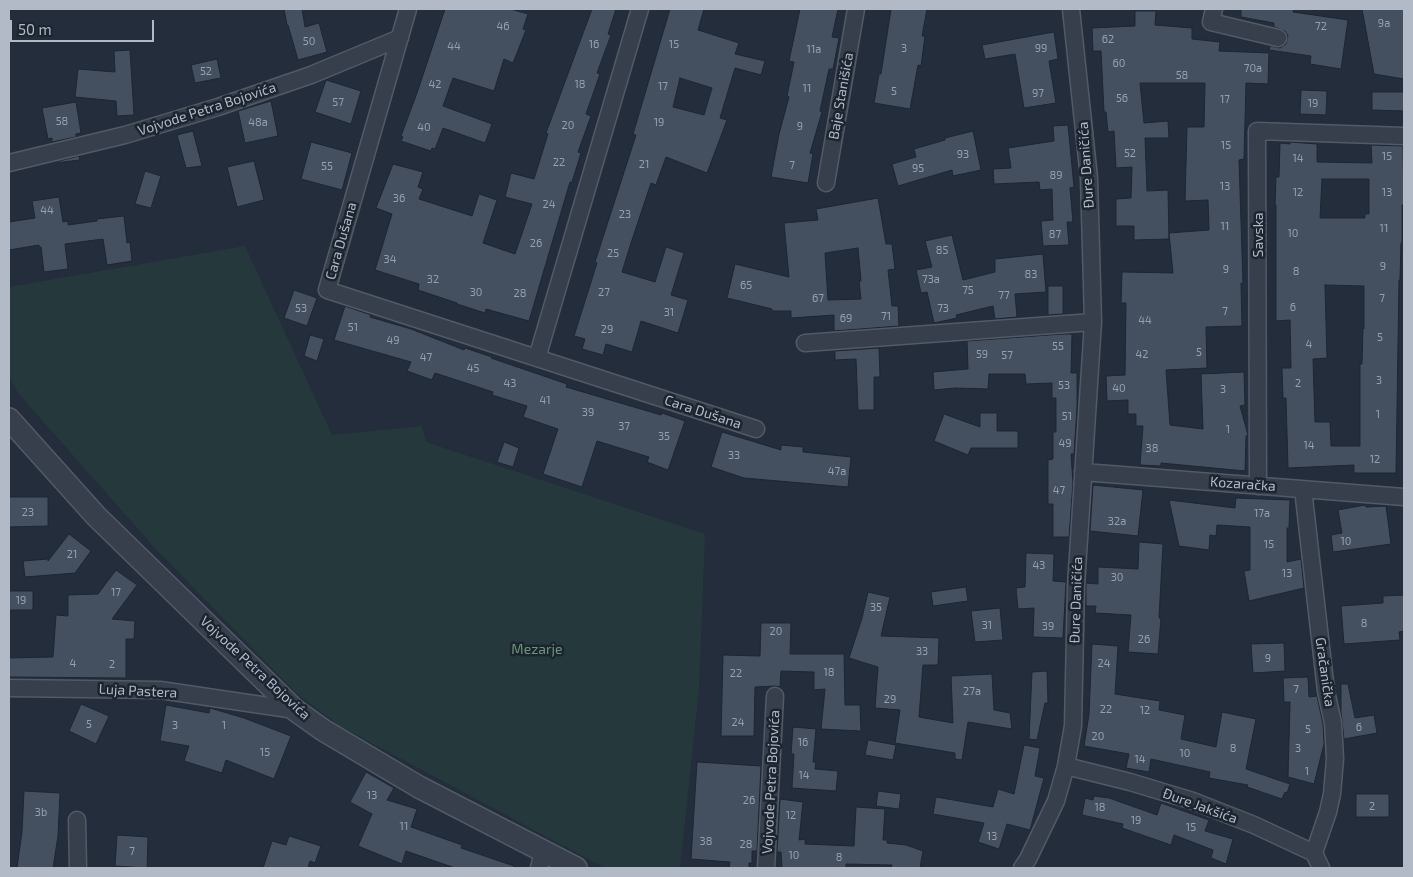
<!DOCTYPE html>
<html>
<head>
<meta charset="utf-8">
<style>
  body { margin:0 }
  #map { position:relative; width:1413px; height:877px; overflow:hidden; background:#232d3b; font-family:"Exo 2",sans-serif }
  canvas { display:block }
  .frame { position:absolute; inset:0; border:10px solid #b2bac7; pointer-events:none }
  .scale { position:absolute; left:10px; top:20px; width:144px; height:22px; box-sizing:border-box; border:2px solid #b2bac7; border-top:0; padding-left:6px; font-size:15px; line-height:18px; white-space:nowrap; color:#b2bac7; -webkit-text-stroke:4px #1c2430; paint-order:stroke }
</style>
</head>
<body>
<div id="map">
<canvas width="1413" height="877"></canvas>
<div class="frame"></div>
<div class="scale">50 m</div>
</div>
<script>
const context = document.querySelector('canvas').getContext('2d');
context.lineJoin = 'round';
function paint(path, color) { context.fillStyle = color; context.fill(path, 'evenodd'); }
const shape = rows => new Path2D(rows.map(r => 'M' + r).join(''));
function strokePath(path, color, width, dash) { context.strokeStyle = color; context.lineWidth = width; context.lineCap = dash ? 'butt' : 'round'; context.setLineDash(dash || []); context.stroke(path); }
function label(font, color, halo, rows, align = 'center') {
  context.font = font + ' "Exo 2",sans-serif'; context.lineWidth = 5; context.setLineDash([]); context.textBaseline = 'middle'; context.strokeStyle = halo; context.fillStyle = color; for (const [text, x, y, turn = 0] of rows) {
    context.save(); context.translate(x, y); context.rotate((+turn || 0) * Math.PI / 180); context.textAlign = isNaN(turn) ? turn : align; if (halo) context.strokeText(text, 0, 0); context.fillText(text, 0, 0); context.restore();
  }
}
const green = shape([
  [245,246,332,435,422,426,426,442,705,534,699,689,680,868,605,868,338,725,295,692,154,547,18,393,9,377,9,287]
]);
const building = shape([
  [284,9,302,9,305,27,319,23,327,52,298,60,288,25,287,25,284,9],
  [445,9,510,9,528,14,523,29,526,30,513,63,504,59,494,91,453,78,443,106,492,124,485,143,443,128,435,149,432,148,431,151,401,141,403,137,401,136,417,93,445,9],
  [592,9,616,9,608,34,611,35,597,73,600,74,586,114,591,116,578,152,581,153,572,182,570,182,529,321,486,309,485,313,457,304,457,303,418,290,419,284,375,270,392,214,376,208,393,164,423,172,418,187,423,189,419,199,472,216,479,194,497,200,483,243,515,254,532,204,505,197,511,173,534,179,548,134,546,133,592,9],
  [670,9,704,9,698,30,739,43,735,54,765,61,761,75,735,68,720,118,727,120,707,173,666,157,656,185,651,183,631,243,622,272,655,282,666,247,684,253,671,295,688,300,678,333,641,321,632,352,606,344,603,355,582,349,585,339,574,336,597,263,595,262,636,135,633,134,670,9],
  [680,78,712,88,704,115,673,107,680,78],
  [800,9,838,9,832,37,839,38,833,69,829,69,820,111,822,112,810,153,813,154,808,183,771,177,779,134,789,97,787,96,794,62,789,61,800,9],
  [891,9,927,9,922,36,925,36,921,66,918,65,910,109,874,103,879,74,881,74,891,9],
  [1241,9,1294,9,1293,12,1348,20,1341,69,1310,64,1311,56,1269,50,1270,46,1280,48,1286,44,1288,36,1285,31,1274,27,1274,23,1241,17,1241,9],
  [1362,9,1404,9,1404,79,1374,74,1362,9],
  [1135,11,1156,11,1155,25,1192,28,1192,39,1220,42,1219,51,1269,53,1268,84,1246,83,1244,159,1239,160,1243,283,1241,283,1242,326,1206,327,1207,368,1166,370,1170,425,1203,429,1201,374,1244,372,1245,405,1240,406,1248,435,1246,436,1245,471,1161,463,1161,466,1140,465,1143,426,1136,426,1136,414,1128,414,1128,400,1107,401,1106,376,1125,375,1126,303,1121,303,1122,272,1173,273,1169,233,1209,230,1208,200,1185,201,1187,127,1204,127,1205,83,1140,83,1144,123,1168,121,1169,138,1145,138,1147,191,1168,190,1169,239,1134,240,1134,226,1116,226,1116,199,1131,198,1132,167,1116,168,1114,131,1108,132,1106,112,1104,112,1101,51,1093,51,1092,28,1135,26,1135,11],
  [1054,32,1058,59,1049,61,1056,103,1024,108,1015,54,985,59,982,45,1054,32],
  [130,50,134,115,117,116,116,101,75,97,78,69,115,72,114,51,130,50],
  [217,59,221,78,195,83,191,65,217,59],
  [326,80,361,91,351,124,315,112,326,80],
  [1301,90,1327,91,1326,115,1300,114,1301,90],
  [1372,92,1404,92,1404,111,1372,110,1372,92],
  [271,101,278,136,245,143,238,111,271,101],
  [76,102,81,133,76,134,76,137,52,142,52,138,48,139,42,108,76,102],
  [1068,125,1074,187,1070,188,1073,222,1067,222,1069,245,1043,246,1041,221,1053,220,1052,189,1040,190,1039,182,994,184,993,169,1011,168,1008,148,1054,141,1053,126,1068,125],
  [193,131,202,166,186,168,177,135,193,131],
  [973,131,981,170,953,176,952,170,898,186,892,164,916,157,914,149,945,140,945,138,973,131],
  [311,142,352,153,342,190,301,179,311,142],
  [1290,142,1317,144,1317,162,1372,163,1371,145,1403,146,1404,205,1402,205,1402,243,1401,243,1400,280,1399,280,1396,473,1354,473,1354,465,1288,468,1286,398,1283,398,1282,368,1291,368,1290,320,1276,321,1276,205,1275,205,1276,177,1279,177,1280,143,1290,144,1290,142],
  [1322,179,1369,179,1369,214,1365,214,1365,218,1320,218,1322,179],
  [1325,285,1364,286,1364,329,1363,328,1362,364,1360,364,1360,446,1331,446,1330,422,1315,422,1313,359,1327,358,1325,285],
  [79,156,80,160,55,163,55,162,79,156],
  [254,161,264,200,237,207,227,167,254,161],
  [145,171,161,176,151,208,135,204,145,171],
  [59,197,63,222,68,221,68,225,97,221,97,219,124,216,127,243,130,242,132,261,107,265,103,239,65,244,68,269,44,272,41,247,39,247,39,245,9,250,9,222,35,218,32,201,59,197],
  [878,198,886,244,892,244,895,269,888,270,892,306,898,306,899,326,834,331,834,315,791,318,791,311,772,311,772,309,727,298,735,264,789,277,784,223,818,220,816,209,878,198],
  [858,248,861,281,859,281,861,299,828,300,825,253,858,248],
  [952,235,963,280,995,272,995,259,1043,254,1046,292,1015,294,1017,317,995,319,993,306,956,315,957,318,934,323,927,292,921,293,916,270,932,267,925,241,952,235],
  [1048,286,1063,286,1063,314,1048,315,1048,286],
  [294,290,317,298,307,326,284,318,294,290],
  [345,306,371,315,370,317,411,329,464,350,465,348,492,357,491,358,567,384,566,387,661,415,662,413,685,421,668,470,647,462,649,457,597,441,582,487,543,474,558,429,523,417,527,406,492,395,493,392,435,373,432,380,407,371,411,362,334,340,345,306],
  [1063,334,1072,334,1071,373,1077,373,1077,407,1074,454,1071,454,1073,483,1069,537,1053,537,1053,504,1048,504,1048,460,1053,459,1053,432,1056,432,1056,398,1052,398,1052,383,1026,384,1025,374,989,374,988,389,955,388,934,390,933,372,968,369,967,341,1063,334],
  [310,335,324,339,317,361,304,356,310,335],
  [879,348,880,377,874,377,874,410,858,410,856,359,835,360,835,351,879,348],
  [980,413,997,413,997,431,1018,431,1018,448,971,448,968,455,934,441,944,414,980,427,980,413],
  [722,432,781,450,781,445,803,447,803,452,851,457,848,487,744,478,711,467,722,432],
  [504,442,519,448,513,467,497,462,504,442],
  [1093,485,1143,490,1138,536,1090,531,1093,485],
  [9,497,48,497,48,526,9,527,9,497],
  [1236,498,1290,500,1289,528,1287,528,1287,562,1301,559,1304,588,1249,601,1244,571,1250,570,1250,527,1217,525,1216,536,1210,535,1209,550,1179,546,1169,500,1235,508,1236,498],
  [1365,505,1366,507,1386,506,1391,544,1333,552,1331,535,1342,533,1338,510,1365,505],
  [69,534,91,551,75,573,25,577,23,561,48,559,48,561,69,534],
  [1139,542,1163,544,1159,618,1161,618,1158,654,1128,652,1131,615,1095,613,1096,606,1086,606,1086,583,1098,584,1098,567,1138,569,1139,542],
  [1026,553,1054,554,1053,581,1066,582,1063,638,1033,637,1034,608,1018,609,1016,588,1025,587,1026,553],
  [116,570,137,585,112,619,135,621,134,639,126,639,126,678,9,677,9,658,53,657,56,615,68,616,68,595,98,594,116,570],
  [966,587,968,601,933,606,931,592,966,587],
  [9,591,33,591,33,610,9,610,9,591],
  [868,592,890,597,881,636,939,638,938,665,923,665,919,717,953,723,951,676,992,674,994,710,1010,713,1012,729,968,722,962,760,955,759,955,753,895,743,900,710,875,708,878,667,849,658,862,618,868,592],
  [1404,595,1404,631,1399,632,1400,640,1344,644,1341,606,1383,603,1383,596,1404,595],
  [1000,608,1003,640,975,642,971,611,1000,608],
  [761,623,791,623,790,654,844,654,845,705,860,705,861,731,821,729,825,689,814,690,814,672,781,671,780,687,775,686,755,687,754,736,721,736,723,655,760,656,761,623],
  [1284,643,1285,671,1253,673,1251,644,1284,643],
  [1092,644,1118,646,1115,694,1160,701,1159,710,1185,715,1181,739,1216,747,1222,712,1256,719,1246,769,1290,784,1287,793,1285,792,1282,799,1247,787,1248,785,1209,778,1210,772,1151,759,1149,772,1126,768,1129,754,1084,746,1089,714,1092,644],
  [1047,671,1048,703,1045,703,1037,740,1029,739,1032,672,1047,671],
  [1308,677,1309,697,1317,696,1323,724,1324,744,1314,784,1288,777,1290,702,1284,702,1283,678,1308,677],
  [1341,684,1348,684,1355,718,1374,715,1377,733,1344,739,1341,712,1341,684],
  [81,704,109,716,96,744,69,731,81,704],
  [166,705,209,713,210,708,244,718,291,736,274,779,226,760,222,773,184,761,189,746,160,741,166,705],
  [793,727,816,729,813,762,816,762,815,769,838,771,836,791,792,788,794,754,791,754,793,727],
  [868,740,896,745,893,760,865,755,868,740],
  [1024,745,1040,748,1035,776,1044,778,1030,830,1007,824,999,849,978,842,984,823,933,814,936,797,993,807,998,789,1014,794,1024,745],
  [697,762,761,766,757,851,752,851,752,863,749,863,749,868,729,868,730,862,691,859,697,762],
  [366,772,394,788,387,800,417,809,411,827,462,845,461,848,514,866,513,868,455,868,406,851,402,864,358,846,372,814,350,802,366,772],
  [24,791,60,793,58,836,53,868,17,868,22,832,24,791],
  [878,791,901,794,899,809,876,806,878,791],
  [1356,794,1389,794,1389,817,1356,817,1356,794],
  [1094,796,1109,798,1157,815,1161,803,1209,820,1205,831,1233,839,1226,864,1211,858,1213,850,1174,835,1171,845,1122,828,1123,824,1082,815,1085,798,1093,800,1094,796],
  [780,799,803,802,799,840,805,839,805,844,854,846,856,807,885,809,883,840,887,840,887,843,906,845,923,851,920,868,891,868,892,865,846,864,846,868,782,868,781,852,777,852,780,799],
  [117,835,148,837,147,868,115,866,117,835],
  [289,836,321,846,315,863,310,861,308,868,263,868,272,841,286,845,289,836]
]);
const minor = shape([
  [408,9,327,290,756,429],
  [1214,9,1211,22,1278,38],
  [9,163,125,135,218,107,311,75,400,38],
  [826,183,856,9],
  [805,343,1093,322],
  [537,358,640,9],
  [1083,472,1404,497],
  [1258,486,1257,131,1404,136],
  [1303,489,1326,691,1333,723,1335,759,1332,794,1328,812,1314,853],
  [9,688,160,690,295,710],
  [1066,766,1130,782,1193,801,1254,825,1314,853,1321,868],
  [77,820,78,868],
  [539,868,543,852],
  [766,868,775,696],
  [1022,868,1028,859,1056,801,1066,766,1073,726,1076,586,1093,322,1089,178,1071,9]
]);
const tertiary = shape([
  [9,419,96,516,295,710,323,730,419,787,576,868]
]);
const numberNames = [
  ["9a",1384,23],
  ["46",503,26],
  ["72",1321,26],
  ["62",1108,39],
  ["50",309,41],
  ["16",594,44],
  ["15",674,44],
  ["44",454,46],
  ["3",904,48],
  ["99",1041,48],
  ["11a",814,49],
  ["60",1119,63],
  ["70a",1253,68],
  ["52",206,71],
  ["58",1182,75],
  ["42",435,84],
  ["18",580,84],
  ["17",663,86],
  ["11",807,88],
  ["5",894,91],
  ["97",1038,93],
  ["56",1122,98],
  ["17",1225,99],
  ["57",338,102],
  ["19",1313,103],
  ["58",62,121],
  ["48a",258,122],
  ["19",659,122],
  ["20",568,125],
  ["9",800,126],
  ["40",424,127],
  ["15",1226,145],
  ["52",1130,153],
  ["93",963,154],
  ["15",1387,156],
  ["14",1298,158],
  ["22",559,162],
  ["21",644,164],
  ["7",792,165],
  ["55",327,166],
  ["95",918,168],
  ["89",1056,175],
  ["13",1225,186],
  ["12",1298,192],
  ["13",1387,192],
  ["36",399,198],
  ["24",549,204],
  ["44",47,210],
  ["23",625,214],
  ["11",1225,226],
  ["11",1384,228],
  ["10",1293,233],
  ["87",1055,234],
  ["26",536,243],
  ["85",942,250],
  ["25",613,253],
  ["34",390,259],
  ["9",1383,266],
  ["9",1226,269],
  ["8",1296,271],
  ["83",1031,274],
  ["32",433,279],
  ["73a",931,279],
  ["65",746,285],
  ["75",968,290],
  ["30",476,292],
  ["27",604,292],
  ["28",520,293],
  ["77",1004,295],
  ["67",818,298],
  ["7",1382,298],
  ["6",1293,307],
  ["53",301,308],
  ["73",943,308],
  ["7",1225,311],
  ["31",669,312],
  ["71",886,316],
  ["69",846,318],
  ["44",1145,320],
  ["51",353,327],
  ["29",607,329],
  ["5",1380,337],
  ["49",393,340],
  ["4",1309,344],
  ["55",1058,346],
  ["5",1199,352],
  ["59",982,354],
  ["42",1142,354],
  ["57",1007,355],
  ["47",426,357],
  ["45",473,368],
  ["3",1379,380],
  ["43",510,383],
  ["2",1298,383],
  ["53",1064,385],
  ["40",1119,388],
  ["3",1223,389],
  ["41",545,400],
  ["39",588,412],
  ["1",1378,414],
  ["51",1067,416],
  ["37",624,426],
  ["1",1228,429],
  ["35",664,436],
  ["49",1065,443],
  ["14",1309,445],
  ["38",1152,448],
  ["33",734,455],
  ["12",1375,459],
  ["47a",837,471],
  ["47",1059,490],
  ["23",28,512],
  ["17a",1262,513],
  ["32a",1117,521],
  ["10",1346,541],
  ["15",1269,544],
  ["21",72,554],
  ["43",1039,565],
  ["13",1287,573],
  ["30",1117,577],
  ["17",116,592],
  ["19",21,600],
  ["35",876,607],
  ["8",1364,623],
  ["31",987,625],
  ["39",1048,626],
  ["20",776,631],
  ["26",1144,639],
  ["33",922,651],
  ["9",1268,658],
  ["4",73,663],
  ["24",1104,663],
  ["2",112,664],
  ["18",829,672],
  ["22",736,673],
  ["7",1296,689],
  ["27a",972,691],
  ["29",890,699],
  ["22",1106,709],
  ["12",1145,710],
  ["24",738,722],
  ["5",89,724],
  ["3",175,725],
  ["1",224,725],
  ["6",1359,727],
  ["5",1308,729],
  ["20",1098,736],
  ["16",803,742],
  ["8",1233,748],
  ["3",1298,748],
  ["15",265,752],
  ["10",1185,753],
  ["14",1140,759],
  ["1",1307,771],
  ["14",804,775],
  ["13",372,795],
  ["26",749,800],
  ["2",1372,806],
  ["18",1100,807],
  ["3b",41,812],
  ["12",791,815],
  ["19",1136,820],
  ["11",404,826],
  ["15",1191,827],
  ["13",992,836],
  ["38",706,841],
  ["28",746,844],
  ["7",132,851],
  ["10",794,855],
  ["8",839,857]
];
const streetNames = [
  ["Baje Stanišića",841,96,-80],
  ["Vojvode Petra Bojovića",207,109,-18],
  ["Đure Daničića",1086,165,-94],
  ["Savska",1258,235,-90],
  ["Cara Dušana",341,241,-74],
  ["Cara Dušana",703,412,18],
  ["Kozaračka",1243,484,4],
  ["Đure Daničića",1076,600,-88],
  ["Vojvode Petra Bojovića",255,668,43],
  ["Gračanička",1325,672,82],
  ["Luja Pastera",138,691,3],
  ["Vojvode Petra Bojovića",771,782,-87],
  ["Đure Jakšića",1200,806,20]
];
const parkNames = [
  ["Mezarje",537,649]
];
paint(green, '#25393c');
paint(building, '#445060');
strokePath(building, '#1e2632', 1);
strokePath(minor, '#525a66', 19);
strokePath(tertiary, '#525a66', 24);
strokePath(minor, '#373f4c', 16);
strokePath(tertiary, '#373f4c', 21);
label('11px', '#96a0ad', null, numberNames);
label('14px', '#b2bac7', '#1c2430', streetNames);
label('14px', '#6a9875', '#1c2430', parkNames);
</script>
</body>
</html>
